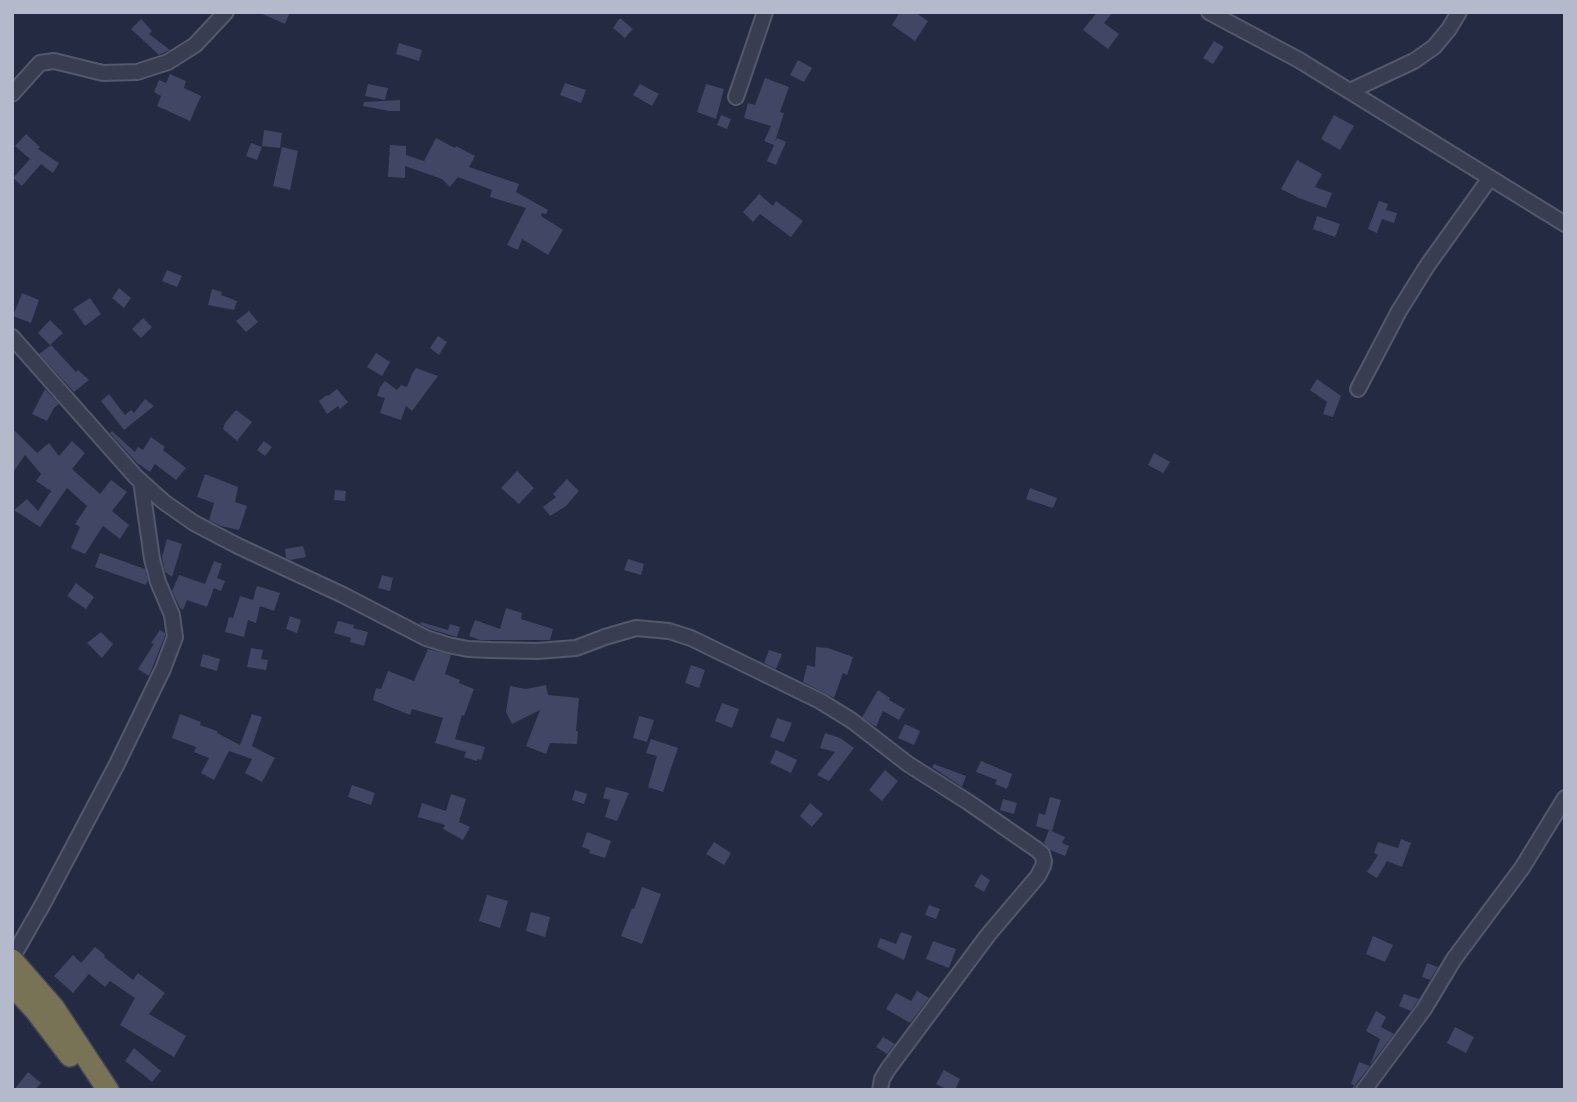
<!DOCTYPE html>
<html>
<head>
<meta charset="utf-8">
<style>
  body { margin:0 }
  #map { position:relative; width:1577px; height:1102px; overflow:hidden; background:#242a42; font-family:Commissioner,sans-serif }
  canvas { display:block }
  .frame { position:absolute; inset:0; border:14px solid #b5b9cc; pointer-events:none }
</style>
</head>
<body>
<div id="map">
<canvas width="1577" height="1102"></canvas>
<div class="frame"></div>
</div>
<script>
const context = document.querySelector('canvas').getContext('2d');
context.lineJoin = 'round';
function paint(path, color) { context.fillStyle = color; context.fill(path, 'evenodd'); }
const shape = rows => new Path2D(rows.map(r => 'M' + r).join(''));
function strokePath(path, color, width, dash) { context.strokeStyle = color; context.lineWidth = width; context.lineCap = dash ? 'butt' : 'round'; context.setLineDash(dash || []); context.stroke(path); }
const building = shape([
  [258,12,290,12,285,24],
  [900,12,915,12,928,21,915,41,892,25],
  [1097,12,1113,12,1104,23,1119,34,1108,49,1083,30],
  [620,18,633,29,625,38,613,28],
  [141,19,152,31,149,34,170,50,159,55,131,29],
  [1214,41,1224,47,1213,64,1203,58],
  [399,43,422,50,419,61,396,54],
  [798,60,812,68,804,82,790,75],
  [170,74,186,81,184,88,201,96,190,121,157,106,161,96,154,92,159,80,166,83],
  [765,78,789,87,780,112,784,113,775,142,777,138,786,142,776,165,767,161,774,145,764,141,771,126,744,118,748,103,755,105],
  [565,83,586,90,581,103,560,95],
  [368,84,388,88,385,100,365,96],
  [640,84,659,94,652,106,633,95],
  [706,84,724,89,716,119,697,112],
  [400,100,400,111,389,111,363,106,364,102],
  [721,115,731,119,727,129,717,125],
  [1334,115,1354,126,1340,150,1321,139],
  [264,130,282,133,280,148,262,146],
  [26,134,40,147,38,149,59,163,53,173,41,164,22,186,13,178,30,159,15,146],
  [436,138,455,148,456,146,475,156,469,167,519,184,516,192,548,210,546,214,542,213,541,216,563,230,548,255,522,239,518,250,507,245,526,208,490,197,492,190,458,177,450,187,442,179,405,166,405,178,388,177,390,145,406,146,406,155,424,161],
  [251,143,262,147,257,160,246,156],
  [282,147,298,151,290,190,273,186],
  [1297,160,1322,174,1315,187,1332,193,1326,208,1299,198,1281,189],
  [759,194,773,206,776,201,803,221,791,237,760,214,753,222,743,212],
  [1379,201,1388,204,1386,210,1397,213,1394,223,1382,219,1377,233,1368,229],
  [1317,216,1340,224,1335,237,1313,229],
  [167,270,182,276,177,287,162,281],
  [119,288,131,298,124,308,112,298],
  [212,289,222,292,221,295,237,301,234,310,208,305],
  [22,293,39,300,31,323,13,316],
  [90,298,101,314,85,326,73,309],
  [249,311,258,322,246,332,236,321],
  [143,318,152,327,141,338,132,329],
  [50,320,63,333,50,345,38,333],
  [438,336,447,342,439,355,430,348],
  [51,345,76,372,78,370,89,380,74,392,39,354],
  [376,353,390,362,382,376,367,367],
  [416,368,438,376,412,411,406,406,401,420,380,413,385,398,377,396,380,387,385,381,397,390,401,385,407,387,412,374],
  [1317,379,1341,396,1333,417,1323,414,1327,402,1310,390],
  [45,389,59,404,54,408,47,421,32,414],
  [337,389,348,402,340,409,338,406,327,414,319,401,327,395,328,396],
  [109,394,125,415,131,410,134,413,145,399,154,406,124,430,101,401],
  [236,410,252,422,237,441,223,429,225,423],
  [12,428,37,453,49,443,59,456,72,441,85,453,72,469,100,494,111,480,127,492,112,511,129,525,120,539,103,526,85,554,71,548,80,527,75,524,87,506,67,488,40,527,14,510,27,499,38,511,51,491,36,481,41,474,25,455,12,474],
  [112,431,135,452,138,447,143,450,151,437,165,447,163,450,186,468,176,480,155,464,150,472,137,463,110,433],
  [264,441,272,447,265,456,257,450],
  [1154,453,1170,462,1163,473,1148,465],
  [517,471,534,488,519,504,501,488],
  [205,474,238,487,235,502,247,506,239,530,221,526,209,520,214,503,197,497],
  [567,479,579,491,566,506,550,516,543,507,556,497,553,494],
  [1030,488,1057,498,1053,508,1026,499],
  [335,490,346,491,345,501,334,500],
  [167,539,182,544,172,577,165,572,162,557],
  [303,546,306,557,290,560,286,558,285,549],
  [100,553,145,569,148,580,146,585,95,567],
  [628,559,644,564,641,575,624,570],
  [214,561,222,564,217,578,225,581,221,591,214,588,207,607,187,600,183,610,180,608,172,591,179,575,205,584],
  [382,575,393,578,390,591,378,588],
  [76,583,94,597,86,609,67,596],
  [257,586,280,593,274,611,260,606,256,623,248,620,244,637,225,632,229,617,233,618,240,596,253,600],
  [506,608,522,613,521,619,553,629,550,640,480,640,469,636,475,620,500,629],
  [290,616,301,620,297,633,286,629],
  [338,621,354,625,353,628,368,632,364,646,350,642,351,638,334,633],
  [421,622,448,630,450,624,460,627,457,637,430,629,420,624],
  [160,630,165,633,165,636,149,676,138,669,154,644,151,643],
  [101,632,113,644,102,658,87,643],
  [816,647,828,648,853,657,847,675,843,673,834,698,803,682,807,665,815,667],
  [251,648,263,650,261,659,268,660,266,670,247,667],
  [428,649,451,655,445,674,460,680,459,683,474,689,464,716,462,715,455,739,485,747,481,760,477,759,477,761,464,757,466,752,435,743,443,718,412,709,410,715,373,700,376,688,381,689,388,671,414,681],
  [769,650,782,654,776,669,762,662,764,663],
  [203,654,220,659,217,671,200,666],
  [691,665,705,670,699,688,685,683],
  [546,685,548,695,579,698,576,731,578,731,577,744,550,743,546,754,526,746,540,710,512,724,506,712,510,686,526,689],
  [878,690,890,698,889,700,905,709,899,720,883,711,876,727,862,717],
  [722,703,739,709,732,728,715,721],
  [180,714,201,722,200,725,217,731,217,733,240,745,252,714,262,717,252,746,275,758,262,782,245,773,252,759,229,751,214,780,201,773,209,758,194,752,196,747,172,738],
  [639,716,654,720,647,742,633,738],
  [777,718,792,723,784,742,770,737],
  [905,724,920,731,914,745,898,738],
  [825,733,840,738,854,748,829,781,817,775,835,752,820,748],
  [651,739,678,748,663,792,648,787,657,756,646,753],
  [776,750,797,760,791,773,770,763],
  [981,761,1012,774,1007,789,995,784,997,780,976,772],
  [934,764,966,776,962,787,932,767],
  [885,770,898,781,882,801,869,790],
  [352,785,375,793,371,805,348,797],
  [606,787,629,793,617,821,605,817,610,800,603,798],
  [575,790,587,794,584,804,572,800],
  [451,794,466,799,459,822,470,827,463,840,443,829,445,825,418,817,422,803,446,811],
  [1050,797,1061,800,1052,831,1036,826,1039,813,1045,815],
  [1003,799,1017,803,1014,814,1000,810],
  [810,803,823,814,812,827,800,816],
  [1049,830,1065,837,1062,843,1069,846,1065,856,1050,850,1044,843],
  [587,832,611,841,605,858,589,853,590,850,582,847],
  [1401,839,1411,843,1402,867,1387,861,1377,878,1367,872,1378,855,1374,853,1378,842,1398,848],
  [714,842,731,853,724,865,706,854],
  [981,874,990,880,984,892,974,886],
  [642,887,661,894,642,944,621,936,632,908,634,909],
  [487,895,508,901,500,928,479,921],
  [929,905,940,909,936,919,925,915],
  [531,912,550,917,545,937,526,931],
  [901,932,912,936,904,960,877,947,880,938,896,944],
  [1373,936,1393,945,1385,962,1366,954],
  [933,941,956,949,949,968,926,959],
  [95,947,105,955,104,957,133,980,138,973,165,993,149,1014,186,1036,174,1057,120,1025,135,998,110,981,105,987,89,974,73,993,54,976,73,955,81,963],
  [1427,963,1438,967,1430,980,1422,977],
  [917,991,929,998,910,1023,886,1009,896,993,911,1001],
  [1404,994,1419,999,1411,1011,1399,1006],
  [1376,1011,1386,1017,1381,1027,1394,1034,1370,1065,1380,1039,1366,1031],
  [1455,1027,1474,1037,1466,1053,1447,1043],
  [883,1037,895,1044,887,1054,876,1047],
  [134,1048,161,1071,152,1082,141,1073,125,1061],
  [1359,1062,1370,1066,1356,1084,1354,1090,1352,1090,1354,1085,1351,1084],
  [944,1070,960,1079,955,1090,948,1090,936,1084],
  [28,1072,41,1083,35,1090,14,1090]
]);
const minor = shape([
  [1209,12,1299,60,1565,224],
  [1350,91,1414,61,1434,47,1449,29,1459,12],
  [12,94,40,63,54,61,103,73,137,72,168,62,195,45,226,12],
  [736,97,765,12],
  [12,337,136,477,164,502,194,523,238,546,343,595,426,638,448,645,468,649,490,650,537,651,576,648,605,637,636,628,669,631,691,638,820,701,851,720,908,764,968,802,1036,849,1042,854,1044,861,1043,866,1038,876,988,935,888,1069,882,1079,880,1090],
  [1358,389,1399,311,1427,266,1490,178],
  [12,958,44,902,117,764,163,669,175,637,172,615,158,582,152,559,141,481],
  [1364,1090,1424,1009,1454,959,1522,868,1565,798]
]);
const highway = shape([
  [12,960,54,1008,108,1090],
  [12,985,35,1010,70,1056]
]);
paint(building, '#404663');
strokePath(minor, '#53586c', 18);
strokePath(highway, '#404559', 24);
strokePath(minor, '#383d52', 14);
strokePath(highway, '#797355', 21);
</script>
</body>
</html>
